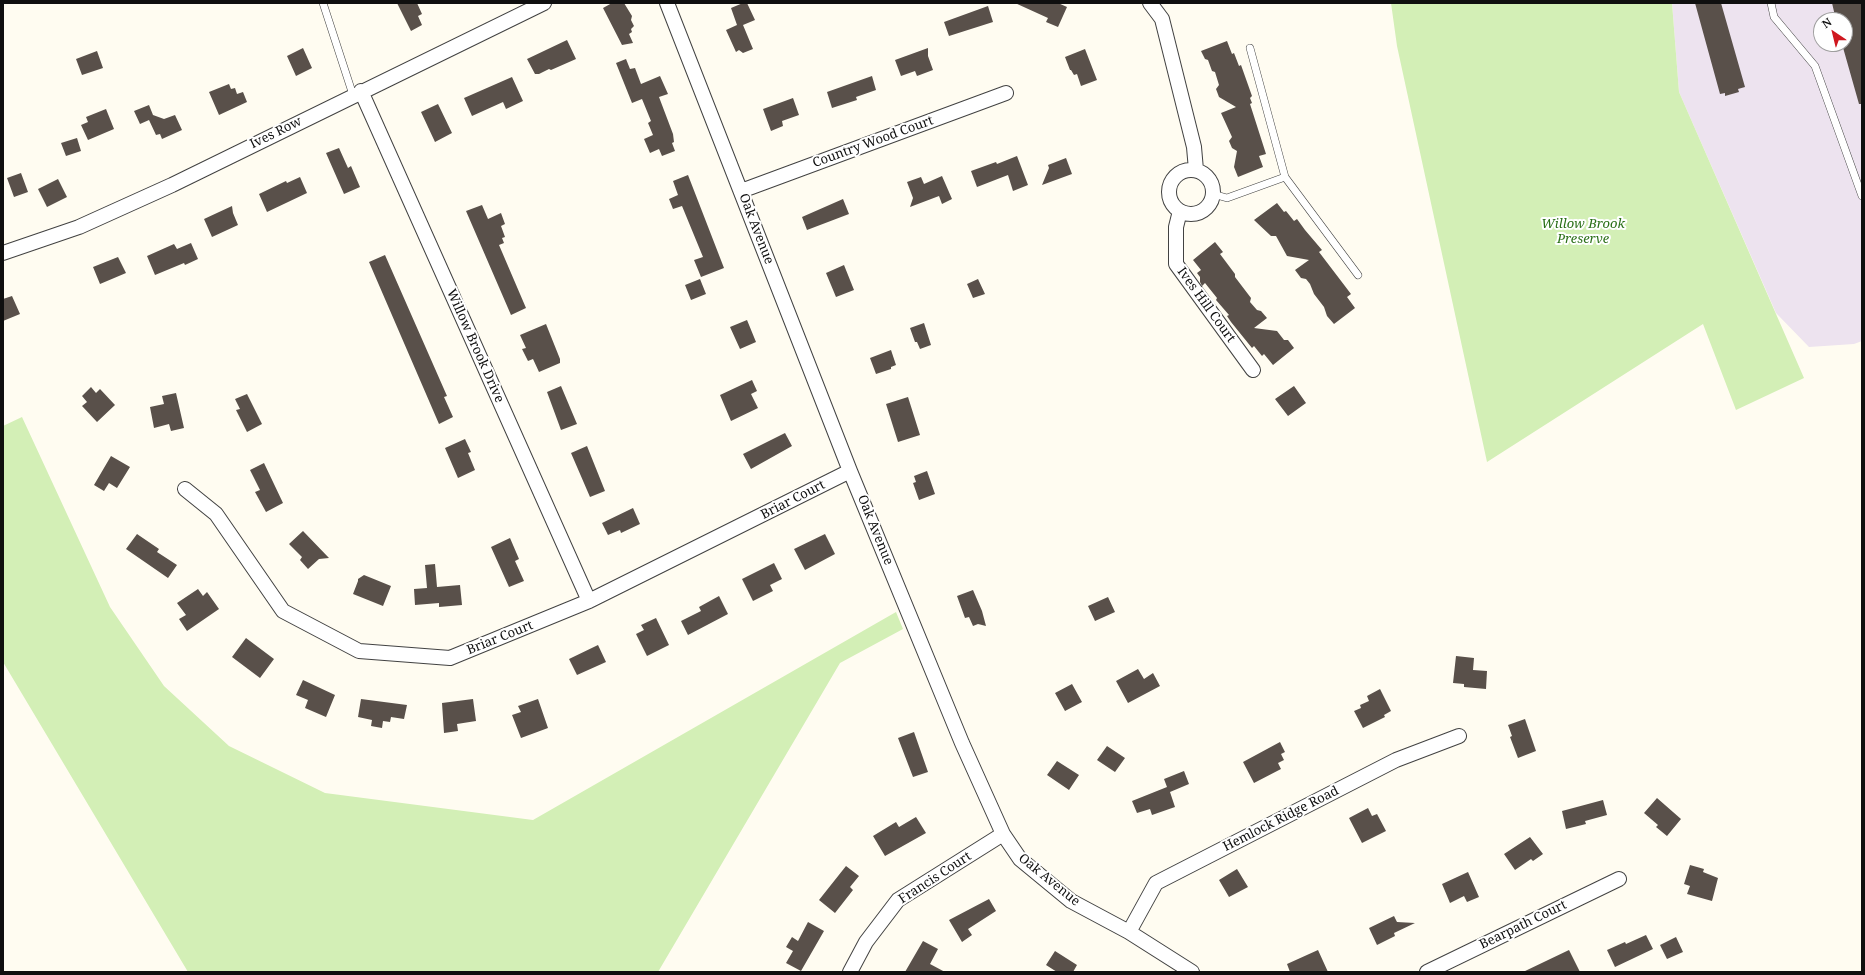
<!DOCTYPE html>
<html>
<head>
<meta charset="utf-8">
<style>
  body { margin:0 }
  #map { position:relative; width:1865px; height:975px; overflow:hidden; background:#fffcf1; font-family:"Noto Serif",serif }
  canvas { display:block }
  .frame { position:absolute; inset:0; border:4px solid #0f0f0f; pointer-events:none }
  .north { position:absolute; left:1813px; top:12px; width:40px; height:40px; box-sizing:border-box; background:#fff; border:1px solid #9f9f9f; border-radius:50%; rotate:325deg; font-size:11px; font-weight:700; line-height:16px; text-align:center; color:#0f0f0f }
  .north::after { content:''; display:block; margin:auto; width:14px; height:18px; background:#cf171f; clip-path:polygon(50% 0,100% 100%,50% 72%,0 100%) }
</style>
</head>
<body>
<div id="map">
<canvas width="1865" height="975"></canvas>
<div class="frame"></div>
<div class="north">N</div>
</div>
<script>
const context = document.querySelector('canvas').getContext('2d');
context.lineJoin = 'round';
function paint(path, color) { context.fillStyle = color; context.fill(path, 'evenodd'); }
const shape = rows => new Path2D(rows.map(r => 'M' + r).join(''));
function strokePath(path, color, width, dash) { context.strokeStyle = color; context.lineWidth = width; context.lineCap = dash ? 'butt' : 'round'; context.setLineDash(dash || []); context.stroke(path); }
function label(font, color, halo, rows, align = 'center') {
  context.font = font + ' "Noto Serif",serif'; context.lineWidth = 4; context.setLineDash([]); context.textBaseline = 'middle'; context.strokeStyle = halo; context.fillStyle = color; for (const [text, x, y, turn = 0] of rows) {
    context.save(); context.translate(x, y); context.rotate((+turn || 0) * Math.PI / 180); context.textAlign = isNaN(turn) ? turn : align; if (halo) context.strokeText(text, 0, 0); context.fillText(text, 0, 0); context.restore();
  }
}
const industrial = shape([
  [1672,3,1862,3,1862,341,1854,344,1809,347,1776,313,1679,92],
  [1821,20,1845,20,1845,44,1821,44]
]);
const green = shape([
  [1391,3,1672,3,1679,92,1804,378,1736,410,1703,324,1487,462,1397,46],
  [22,417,110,607,164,686,229,746,325,793,533,820,896,612,903,629,840,663,658,972,188,972,3,662,3,426]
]);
const building = shape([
  [397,3,417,3,422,14,418,16,422,25,411,31],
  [612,3,624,3,632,16,631,20,634,26,631,29,632,32,629,34,633,43,622,45,603,8],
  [743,3,747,3,755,20,743,25,753,49,743,53,739,50,736,52,726,30,737,25,731,8],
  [1015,3,1058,3,1067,7,1058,27,1046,22,1048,18],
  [1695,3,1721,3,1745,87,1738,89,1739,92,1725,96,1725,93,1720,94],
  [1832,3,1862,3,1862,104,1859,104,1842,44,1845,44,1845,20,1836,20],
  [988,6,993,22,949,36,944,22],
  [567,40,576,59,551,70,549,69,539,74,535,74,527,59],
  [1227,41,1232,54,1234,53,1239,66,1241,65,1252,96,1250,98,1252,103,1250,104,1266,154,1259,156,1263,167,1238,177,1234,167,1237,151,1232,148,1229,141,1232,137,1221,113,1236,107,1219,97,1216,89,1219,85,1215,72,1212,71,1208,60,1205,59,1201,51],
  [303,48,312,68,296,76,287,56],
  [928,48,928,56,933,70,917,76,915,71,901,76,895,60],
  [1085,49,1097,80,1081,86,1077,74,1074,75,1071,70,1070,70,1065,57],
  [97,51,103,68,82,75,76,59],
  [626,59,630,69,635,68,641,84,660,76,668,94,659,97,673,134,674,142,672,143,675,151,662,156,659,149,650,153,644,139,653,135,648,123,651,121,642,99,632,103,616,63],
  [872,76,876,90,856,97,857,100,832,108,827,92],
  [512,77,523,101,506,109,503,102,472,116,464,98],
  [229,84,231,89,235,88,237,94,243,92,247,102,219,115,209,92],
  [793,98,799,115,782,121,783,126,771,131,763,109],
  [438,104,452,133,435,142,421,112],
  [149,105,153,115,164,119,175,115,182,130,162,139,160,134,156,135,149,120,140,124,134,111],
  [106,109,114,129,88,140,81,125,88,122,86,117],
  [77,138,81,151,66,156,61,143],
  [339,148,348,168,351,166,360,187,344,194,326,153],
  [1017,156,1028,185,1013,191,1008,175,977,187,971,171,996,162,997,164],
  [1066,158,1072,174,1042,185,1049,168,1048,165],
  [21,173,28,192,14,197,7,178],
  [688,175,724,268,701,277,694,260,703,257,682,206,673,209,669,199,678,195,673,181],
  [942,176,952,199,942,204,939,196,910,207,913,198,907,182,921,177,924,184],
  [300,177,307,193,267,212,259,194,286,181,287,183],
  [58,179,67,197,47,207,38,189],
  [843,199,849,214,807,230,802,217],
  [1277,203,1284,212,1286,211,1294,221,1297,219,1305,230,1322,250,1319,252,1351,294,1347,297,1355,308,1334,324,1327,316,1324,307,1314,294,1310,284,1306,279,1301,278,1295,270,1309,260,1287,256,1276,236,1271,236,1254,220],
  [482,205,488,219,501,213,505,224,501,226,505,237,502,238,504,243,499,245,526,308,511,315,466,211],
  [232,206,233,213,238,225,212,237,204,219],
  [1215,242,1223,252,1220,254,1235,274,1235,277,1251,298,1250,302,1257,310,1261,311,1267,318,1254,328,1277,331,1284,340,1288,340,1294,348,1273,365,1264,354,1262,356,1254,346,1252,348,1231,322,1227,316,1229,315,1216,300,1217,298,1205,283,1202,286,1200,282,1200,277,1197,273,1201,270,1193,260],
  [191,243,198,259,185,265,184,263,155,275,147,256,174,244,177,249],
  [385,255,447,396,444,397,453,417,439,424,369,262],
  [118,257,126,273,100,284,93,267],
  [844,265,854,290,836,297,826,273],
  [700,279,706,294,691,300,685,285],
  [978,279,985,294,973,298,967,284],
  [12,296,20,314,3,321,3,299],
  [747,320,756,342,740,349,730,327],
  [924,323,931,345,920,349,917,342,915,342,910,328],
  [546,324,560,359,560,363,539,372,533,359,528,361,522,349,526,348,520,335],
  [891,350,896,365,891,367,891,369,876,374,870,358],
  [752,380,757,391,751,394,758,408,731,421,720,395],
  [561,386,577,424,561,430,547,392],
  [1294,386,1306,403,1288,416,1275,399],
  [91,387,96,393,100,389,115,405,97,422,82,406,87,402,82,396],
  [176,393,184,428,171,431,169,424,154,428,150,407,164,404,162,396],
  [247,394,262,424,247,432,236,410,240,409,235,399],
  [908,397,920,435,898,442,886,404],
  [785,433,792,446,751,469,743,454],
  [465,439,471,452,468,453,475,470,458,478,445,448],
  [587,446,605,491,590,497,571,453],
  [111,456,130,467,117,488,109,483,104,491,94,485],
  [264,463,283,503,266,512,255,492,260,490,250,470],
  [927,471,935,494,919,500,913,483,916,482,914,476],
  [633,508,640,524,621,533,620,530,608,535,602,523],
  [303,531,329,558,319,559,308,569,300,560,302,557,289,544],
  [137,534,159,549,157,552,177,565,168,578,126,549],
  [825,534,835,554,805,570,794,549],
  [510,538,519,559,515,561,524,581,509,587,491,547],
  [774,563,782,579,770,585,773,591,753,601,742,579],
  [435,564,437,587,460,585,462,605,439,607,439,603,415,605,414,589,427,588,425,565],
  [364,575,391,586,383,606,353,594,358,581,358,579],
  [198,589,203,596,207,592,219,609,187,631,179,619,186,615,177,603],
  [973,590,982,611,986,626,978,624,973,626,969,617,965,618,957,596],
  [719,596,728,614,688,635,681,621,701,611,699,607],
  [1108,597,1115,612,1095,621,1088,606],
  [656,618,669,645,647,656,636,634,644,630,641,625],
  [246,638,274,659,260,678,232,657],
  [598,645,606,662,577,675,569,659],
  [1456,656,1474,658,1473,670,1487,671,1486,689,1464,687,1464,684,1453,683],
  [1138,669,1144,679,1153,673,1160,686,1128,703,1116,681],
  [303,680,335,695,326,717,305,708,308,700,296,695],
  [1072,684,1082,702,1065,711,1055,693],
  [1380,689,1391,711,1384,715,1385,717,1363,728,1354,711,1361,708,1360,705,1369,701,1367,696],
  [361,699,407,705,404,719,391,717,390,722,383,721,382,728,371,726,372,720,358,717],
  [473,699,476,721,457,724,458,731,444,733,442,703],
  [538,699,548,728,521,738,512,715,521,712,518,706],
  [1525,719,1536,751,1518,758,1510,737,1512,736,1508,725],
  [914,732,928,772,913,777,898,738],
  [1280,742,1285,752,1281,754,1284,760,1278,763,1281,769,1254,783,1243,762],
  [1107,746,1125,758,1115,772,1097,760],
  [1057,761,1079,775,1069,790,1047,775],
  [1184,771,1189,784,1170,792,1175,807,1152,815,1150,809,1137,813,1132,801,1167,787,1164,779],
  [1657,798,1681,819,1667,836,1656,827,1658,825,1644,813],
  [1603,800,1607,815,1585,821,1586,824,1566,829,1562,811],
  [1368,808,1372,816,1377,814,1386,831,1362,843,1349,818],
  [916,817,926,833,885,856,873,836,896,822,899,827],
  [1530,837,1543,854,1533,861,1531,859,1515,870,1504,854],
  [1690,865,1704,869,1703,872,1718,878,1712,901,1687,894,1690,886,1684,884],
  [846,866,859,876,850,887,853,890,835,913,819,900],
  [1237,869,1248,887,1229,897,1219,880],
  [1468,872,1479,897,1467,902,1464,896,1450,903,1442,884],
  [989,899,996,911,968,929,972,935,962,942,949,920],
  [1394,916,1397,922,1415,923,1394,933,1395,936,1377,945,1369,928],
  [808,922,824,931,801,971,786,963,793,951,786,947,792,937,798,941],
  [1646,935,1653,949,1615,967,1607,950,1625,942,1626,944],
  [1676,937,1683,952,1667,959,1660,945],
  [923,941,938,949,930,964,945,972,905,972],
  [1318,950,1328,972,1290,972,1287,964],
  [1569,950,1580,972,1523,972],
  [1055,951,1077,965,1073,972,1057,972,1046,965]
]);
const service = shape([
  [323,3,353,95],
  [1771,3,1774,17,1815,66,1862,196],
  [1285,177,1358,275],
  [1213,194,1227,198,1285,177,1250,48]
]);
const minor = shape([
  [667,3,850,471,962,743,1003,834,1020,859,1071,901,1129,932,1192,972],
  [1150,3,1162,19,1194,147,1196,170],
  [361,91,589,601],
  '1169 192a22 22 0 1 1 44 0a22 22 0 1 1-44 0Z',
  [741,191,1006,93],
  [1180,211,1176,227,1176,264,1253,370],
  [3,253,79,227,172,185,544,3],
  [185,489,216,514,283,611,359,651,450,658,589,601,850,471],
  [1129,932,1156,883,1396,760,1459,736],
  [850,972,866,942,898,900,1003,834],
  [1427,972,1619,879]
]);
const streetNames = [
  ["Ives Row",276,133,-26],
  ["Country Wood Court",873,142,-20],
  ["Oak Avenue",756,229,69],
  ["Ives Hill Court",1206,305,54],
  ["Willow Brook Drive",475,346,66],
  ["Briar Court",793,500,-27],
  ["Oak Avenue",875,530,68],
  ["Briar Court",500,638,-22],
  ["Hemlock Ridge Road",1281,819,-27],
  ["Francis Court",935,878,-33],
  ["Oak Avenue",1049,880,39],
  ["Bearpath Court",1523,925,-26]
];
const parkNames = [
  ["Willow Brook",1583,224],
  ["Preserve",1583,239]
];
paint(industrial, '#ede3ef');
paint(green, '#d3efb6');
paint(building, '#59504a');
strokePath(service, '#424242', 8);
strokePath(minor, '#424242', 16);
strokePath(service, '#fff', 7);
strokePath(minor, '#fff', 14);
label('13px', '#0f0f0f', '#fff', streetNames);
label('italic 13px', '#296f17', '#fff', parkNames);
</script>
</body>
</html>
